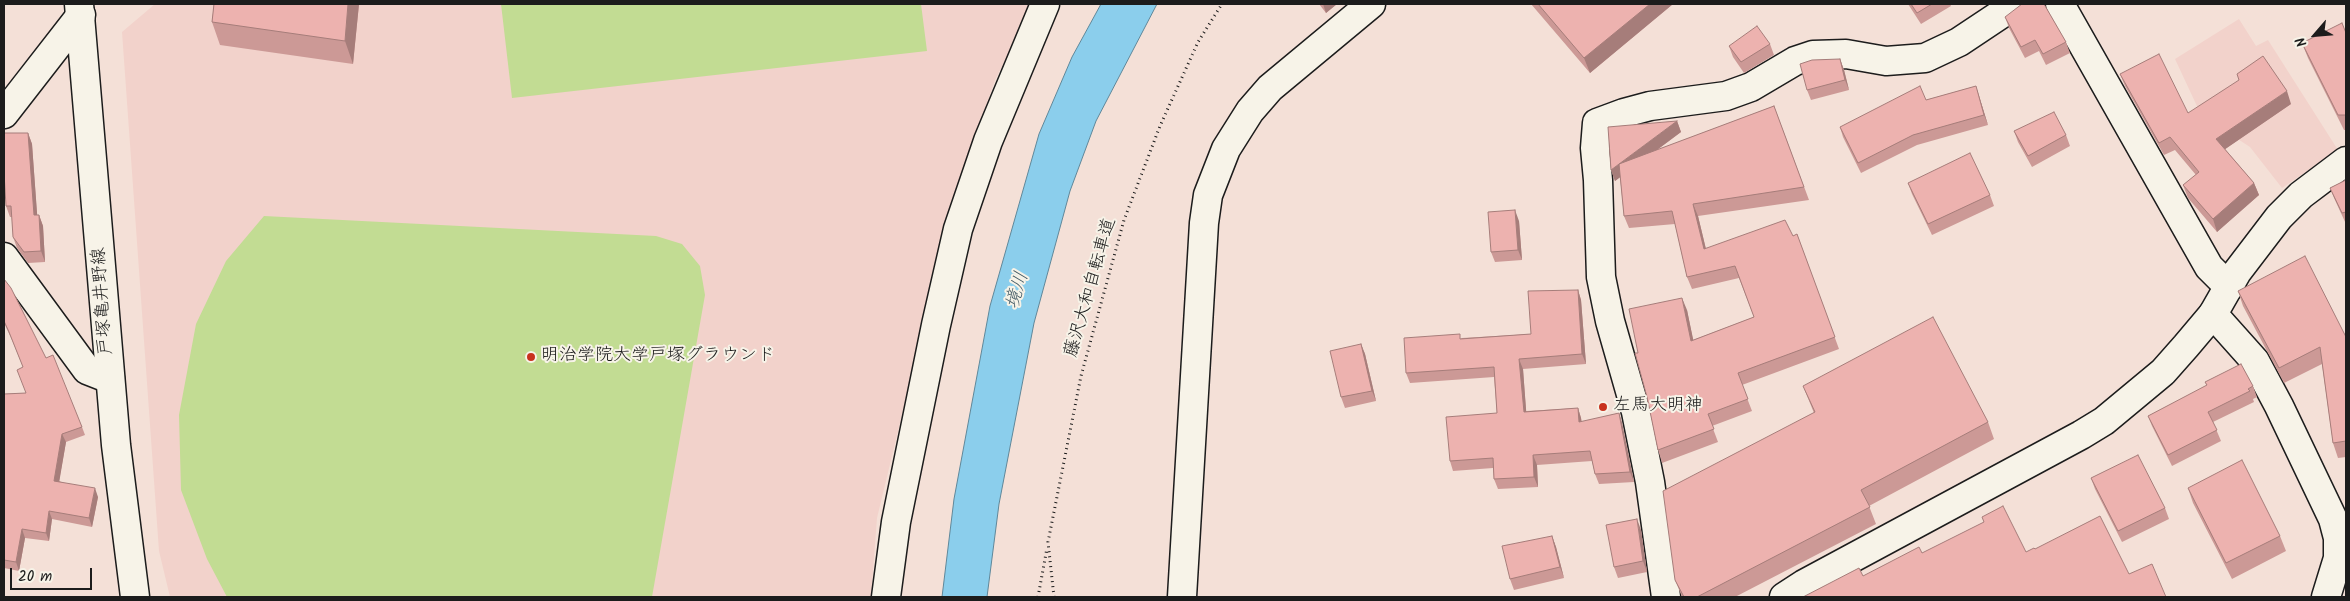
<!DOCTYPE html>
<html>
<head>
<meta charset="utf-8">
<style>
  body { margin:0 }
  #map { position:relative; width:2350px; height:601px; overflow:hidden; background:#f4e0d7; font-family:Kalam,sans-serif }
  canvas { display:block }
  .frame { position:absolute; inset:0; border:5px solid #1c1c1c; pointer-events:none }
  .north { position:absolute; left:2290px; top:10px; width:50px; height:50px; -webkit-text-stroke:4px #f7f3e8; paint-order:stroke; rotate:243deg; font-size:14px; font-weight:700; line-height:20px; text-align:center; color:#1c1c1c }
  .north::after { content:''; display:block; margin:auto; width:18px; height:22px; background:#1c1c1c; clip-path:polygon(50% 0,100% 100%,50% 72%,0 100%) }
  .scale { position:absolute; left:10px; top:568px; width:82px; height:22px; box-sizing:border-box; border:2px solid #1c1c1c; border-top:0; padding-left:6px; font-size:15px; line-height:18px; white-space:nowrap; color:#1c1c1c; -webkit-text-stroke:4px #f7f3e8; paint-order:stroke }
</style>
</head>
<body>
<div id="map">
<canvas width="2350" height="601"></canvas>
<div class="frame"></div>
<div class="north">N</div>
<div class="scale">20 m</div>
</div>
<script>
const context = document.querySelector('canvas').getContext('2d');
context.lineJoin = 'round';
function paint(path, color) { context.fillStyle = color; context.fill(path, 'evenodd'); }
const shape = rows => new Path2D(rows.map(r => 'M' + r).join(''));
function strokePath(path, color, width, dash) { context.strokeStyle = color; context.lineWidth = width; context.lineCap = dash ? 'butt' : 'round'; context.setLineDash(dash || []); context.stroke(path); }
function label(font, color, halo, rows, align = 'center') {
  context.font = font + ' Kalam,"Klee One",sans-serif'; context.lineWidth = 4; context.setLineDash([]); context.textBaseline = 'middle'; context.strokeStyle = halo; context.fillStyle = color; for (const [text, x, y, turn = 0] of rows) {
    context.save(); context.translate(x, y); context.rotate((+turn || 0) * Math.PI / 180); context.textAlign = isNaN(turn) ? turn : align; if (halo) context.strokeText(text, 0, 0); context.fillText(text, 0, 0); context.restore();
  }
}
const built = shape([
  [155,4,1035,4,995,80,955,195,877,518,871,597,170,597,159,551,122,32],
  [2239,19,2256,46,2268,40,2338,150,2282,188,2250,147,2224,130,2210,134,2175,59]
]);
const green = shape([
  [501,4,921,4,927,51,512,98],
  [264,216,656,236,682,244,700,266,705,295,652,597,227,597,207,559,181,490,179,415,196,324,226,261]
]);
const water = shape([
  [1101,4,1157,4,1096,121,1070,191,1034,323,999,504,987,597,942,597,954,499,990,306,1039,134,1072,57,1101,4]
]);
const path = shape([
  [1038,597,1047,548],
  [1054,597,1048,542,1081,376,1124,220,1160,126,1198,42,1222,4]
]);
const street = shape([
  [2060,4,2209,267,2229,287],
  [4,114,81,15],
  [4,257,87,370,110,379],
  [2213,314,2255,361,2279,406,2333,519,2338,538,2338,558,2326,597],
  [886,597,896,522,936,325,958,229,988,141,1045,4],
  [1182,597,1204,223,1208,195,1226,149,1250,111,1270,88,1371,4],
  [1666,597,1650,482,1636,412,1610,321,1601,277,1598,180,1595,148,1597,123,1624,113,1650,106,1726,96,1751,87,1795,61,1813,55,1846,54,1886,61,1925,58,1959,42,2016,4]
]);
const secondary = shape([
  [79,4,116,445,135,597],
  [1784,597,1804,584,2081,435,2104,421,2163,372,2186,346,2213,314,2237,272,2279,217,2301,195,2346,161]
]);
const wall = shape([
  [214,4,359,4,353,64,220,45,212,22],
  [1319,4,1337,4,1326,13],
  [1531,4,1673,4,1590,73],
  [1908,4,1950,4,1951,6,1921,24],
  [2005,17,2066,42,2070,53,2046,65,2039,51,2025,58,2009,28],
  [2346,33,2346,130,2344,130,2308,58,2302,43],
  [1770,44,1774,55,1744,73,1733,57,1729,46],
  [1840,59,1844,70,1849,90,1811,100,1807,90],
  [2120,74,2188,113,2291,104,2225,149,2254,183,2259,195,2217,232,2188,198,2183,185,2196,175,2175,150,2164,155,2125,86],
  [1976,86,1988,125,1917,145,1861,173,1843,137,1840,127,1926,100],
  [1774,106,1809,200,1698,216,1706,249,1793,236,1797,234,1839,349,1742,385,1752,411,1712,426,1718,442,1662,463,1658,450,1638,353,1687,310,1693,340,1754,317,1739,278,1692,289,1687,277,1675,224,1629,228,1624,216,1620,177,1615,181,1611,170,1677,121,1681,132,1657,150],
  [2014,131,2066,135,2070,146,2032,167,2018,142],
  [28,133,32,144,37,215,39,215,43,226,45,262,28,263,17,248,13,237,12,217,10,217,6,206],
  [2346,180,2346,224,2334,198,2330,188],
  [1908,183,1990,195,1994,206,1932,235,1912,194],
  [1519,221,1522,260,1495,262,1491,252],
  [4,279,82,427,85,435,66,442,59,481,98,497,92,527,52,519,49,541,25,538,19,571,4,568,4,394,26,393,23,367,12,340,4,323],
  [1578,290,1581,300,1586,364,1523,369,1526,411,1578,408,1581,418,1582,422,1619,413,1622,423,1634,482,1599,484,1595,474,1592,461,1537,465,1538,487,1498,489,1494,479,1493,468,1453,471,1450,461,1497,413,1494,377,1410,383,1406,373,1462,338,1531,334],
  [2238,291,2346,337,2346,457,2338,458,2333,443,2322,364,2284,383,2243,306],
  [1361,344,1365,354,1376,401,1345,408,1341,397],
  [2205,382,2253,386,2257,397,2253,399,2254,402,2213,422,2221,441,2172,466,2152,426,2148,416,2207,386],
  [1803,386,1988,422,1994,439,1869,506,1876,524,1735,597,1682,597,1675,580,1814,413],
  [2091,478,2165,508,2169,519,2122,542,2095,489],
  [2188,488,2280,536,2286,551,2232,579,2193,503],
  [1641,530,1647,572,1618,578,1614,567],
  [1552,536,1556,547,1564,578,1514,590,1510,579]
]);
const shadedWall = shape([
  [348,4,359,4,353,64,345,41],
  [1323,4,1337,4,1326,13],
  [1650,4,1673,4,1590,73,1584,58],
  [1840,59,1844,70,1849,90,1845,80],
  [1976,86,1979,96,1988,125,1984,115],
  [2287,91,2291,104,2221,152,2216,139],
  [1677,121,1681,132,1615,181,1611,170],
  [28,133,32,144,38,226,34,215],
  [2254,183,2259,195,2217,232,2213,219],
  [1693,204,1698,216,1709,262,1704,249],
  [1515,210,1519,221,1522,260,1518,250],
  [39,215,43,226,45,262,41,251],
  [1578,290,1581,300,1586,364,1582,354],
  [1682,298,1687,310,1696,353,1691,341],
  [1361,344,1365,354,1376,401,1372,391],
  [1519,359,1523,369,1527,422,1524,412],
  [1578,408,1581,418,1582,432,1579,422],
  [1619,413,1622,423,1634,482,1630,472],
  [62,434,66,442,58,489,54,481],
  [1533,455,1537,465,1538,487,1534,477],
  [95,488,98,497,92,527,89,518],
  [49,511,52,519,49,541,46,533],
  [1637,519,1641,530,1647,572,1643,561],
  [22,529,25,538,19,571,16,562],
  [1552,536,1556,547,1564,578,1560,567]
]);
const building = shape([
  [214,4,348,4,345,41,212,22,214,4],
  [1538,4,1650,4,1584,58,1538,4],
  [1911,4,1932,4,1917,13,1911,4],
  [2022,4,2044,4,2066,42,2043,54,2035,40,2021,47,2005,17,2022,4],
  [2342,23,2346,33,2346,115,2338,115,2302,43,2342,23],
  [1757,26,1770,44,1741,62,1729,46,1757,26],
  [2159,54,2188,113,2239,80,2237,74,2263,56,2287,91,2216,139,2254,183,2213,219,2183,185,2199,172,2170,137,2159,143,2120,74,2159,54],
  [1840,59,1845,80,1807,90,1800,64,1812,60,1840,59],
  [1920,86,1926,100,1976,86,1984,115,1913,135,1858,163,1840,127,1920,86],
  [1774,106,1804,187,1693,204,1704,249,1785,220,1793,236,1797,234,1835,337,1738,373,1748,399,1708,414,1714,429,1658,450,1647,397,1635,353,1638,353,1629,309,1682,298,1691,341,1754,317,1735,266,1687,277,1672,211,1624,216,1619,164,1774,106],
  [2054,112,2066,135,2028,156,2014,131,2054,112],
  [1677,121,1611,170,1608,127,1677,121],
  [4,133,28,133,34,215,39,215,41,251,24,252,13,237,11,206,6,206,4,173,4,133],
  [1970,153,1990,195,1928,224,1908,183,1970,153],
  [2346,180,2346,212,2342,213,2330,188,2346,180],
  [1515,210,1518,250,1491,252,1488,212,1515,210],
  [2305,256,2346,337,2346,441,2333,443,2320,347,2279,368,2238,291,2305,256],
  [4,279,11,288,46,358,53,355,82,427,62,434,54,481,95,488,89,518,49,511,46,533,22,529,16,562,4,560,4,394,26,393,17,370,23,367,9,332,4,321,4,279],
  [1578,290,1582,354,1519,359,1524,412,1578,408,1579,422,1619,413,1630,472,1595,474,1590,451,1533,455,1534,477,1494,479,1493,458,1450,461,1446,417,1497,413,1494,367,1406,373,1404,338,1460,334,1460,339,1531,334,1528,291,1578,290],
  [1933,317,1988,422,1861,490,1870,507,1697,597,1684,597,1675,580,1663,491,1815,412,1803,386,1933,317],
  [1361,344,1372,391,1341,397,1330,351,1361,344],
  [2241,364,2253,386,2248,389,2250,391,2208,412,2217,430,2168,455,2148,416,2207,385,2205,382,2241,364],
  [2138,455,2165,508,2118,531,2091,478,2138,455],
  [2242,460,2280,536,2226,563,2188,488,2242,460],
  [2003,506,2026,552,2034,548,2035,549,2100,516,2129,574,2152,564,2166,597,1803,597,1859,568,1863,576,1919,547,1922,553,1984,522,1982,517,2003,506],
  [1637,519,1643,561,1614,567,1606,525,1637,519],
  [1552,536,1560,567,1510,579,1502,546,1552,536]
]);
const markers = [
  [531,357,5,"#c8321e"],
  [1603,407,5,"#c8321e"]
];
const streetNames = [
  ["藤沢大和自転車道",1092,288,-74],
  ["戸塚亀井野線",104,301,-94]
];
const poiNames = [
  ["明治学院大学戸塚グラウンド",541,357],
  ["左馬大明神",1613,407]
];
const waterNames = [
  ["境川",1019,291,-73]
];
paint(built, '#f2d2cb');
paint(green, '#c2dc93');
paint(water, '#8bceec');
strokePath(water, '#5f8799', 1);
strokePath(street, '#1c1c1c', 31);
strokePath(secondary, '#1c1c1c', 31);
strokePath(path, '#1c1c1c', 3, [1, 4]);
strokePath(street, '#f7f3e8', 28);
strokePath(secondary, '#f7f3e8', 28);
paint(wall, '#cc9996');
paint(shadedWall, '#a67d7a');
paint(building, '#edb2af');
strokePath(building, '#a67d7a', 1);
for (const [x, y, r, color] of markers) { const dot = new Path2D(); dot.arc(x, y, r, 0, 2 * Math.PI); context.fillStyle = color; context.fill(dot); strokePath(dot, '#f7f3e8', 2); }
label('18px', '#1c1c1c', '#f7f3e8', streetNames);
label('18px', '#1c1c1c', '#f7f3e8', poiNames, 'left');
label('italic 19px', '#435a65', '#f7f3e8', waterNames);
</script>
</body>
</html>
